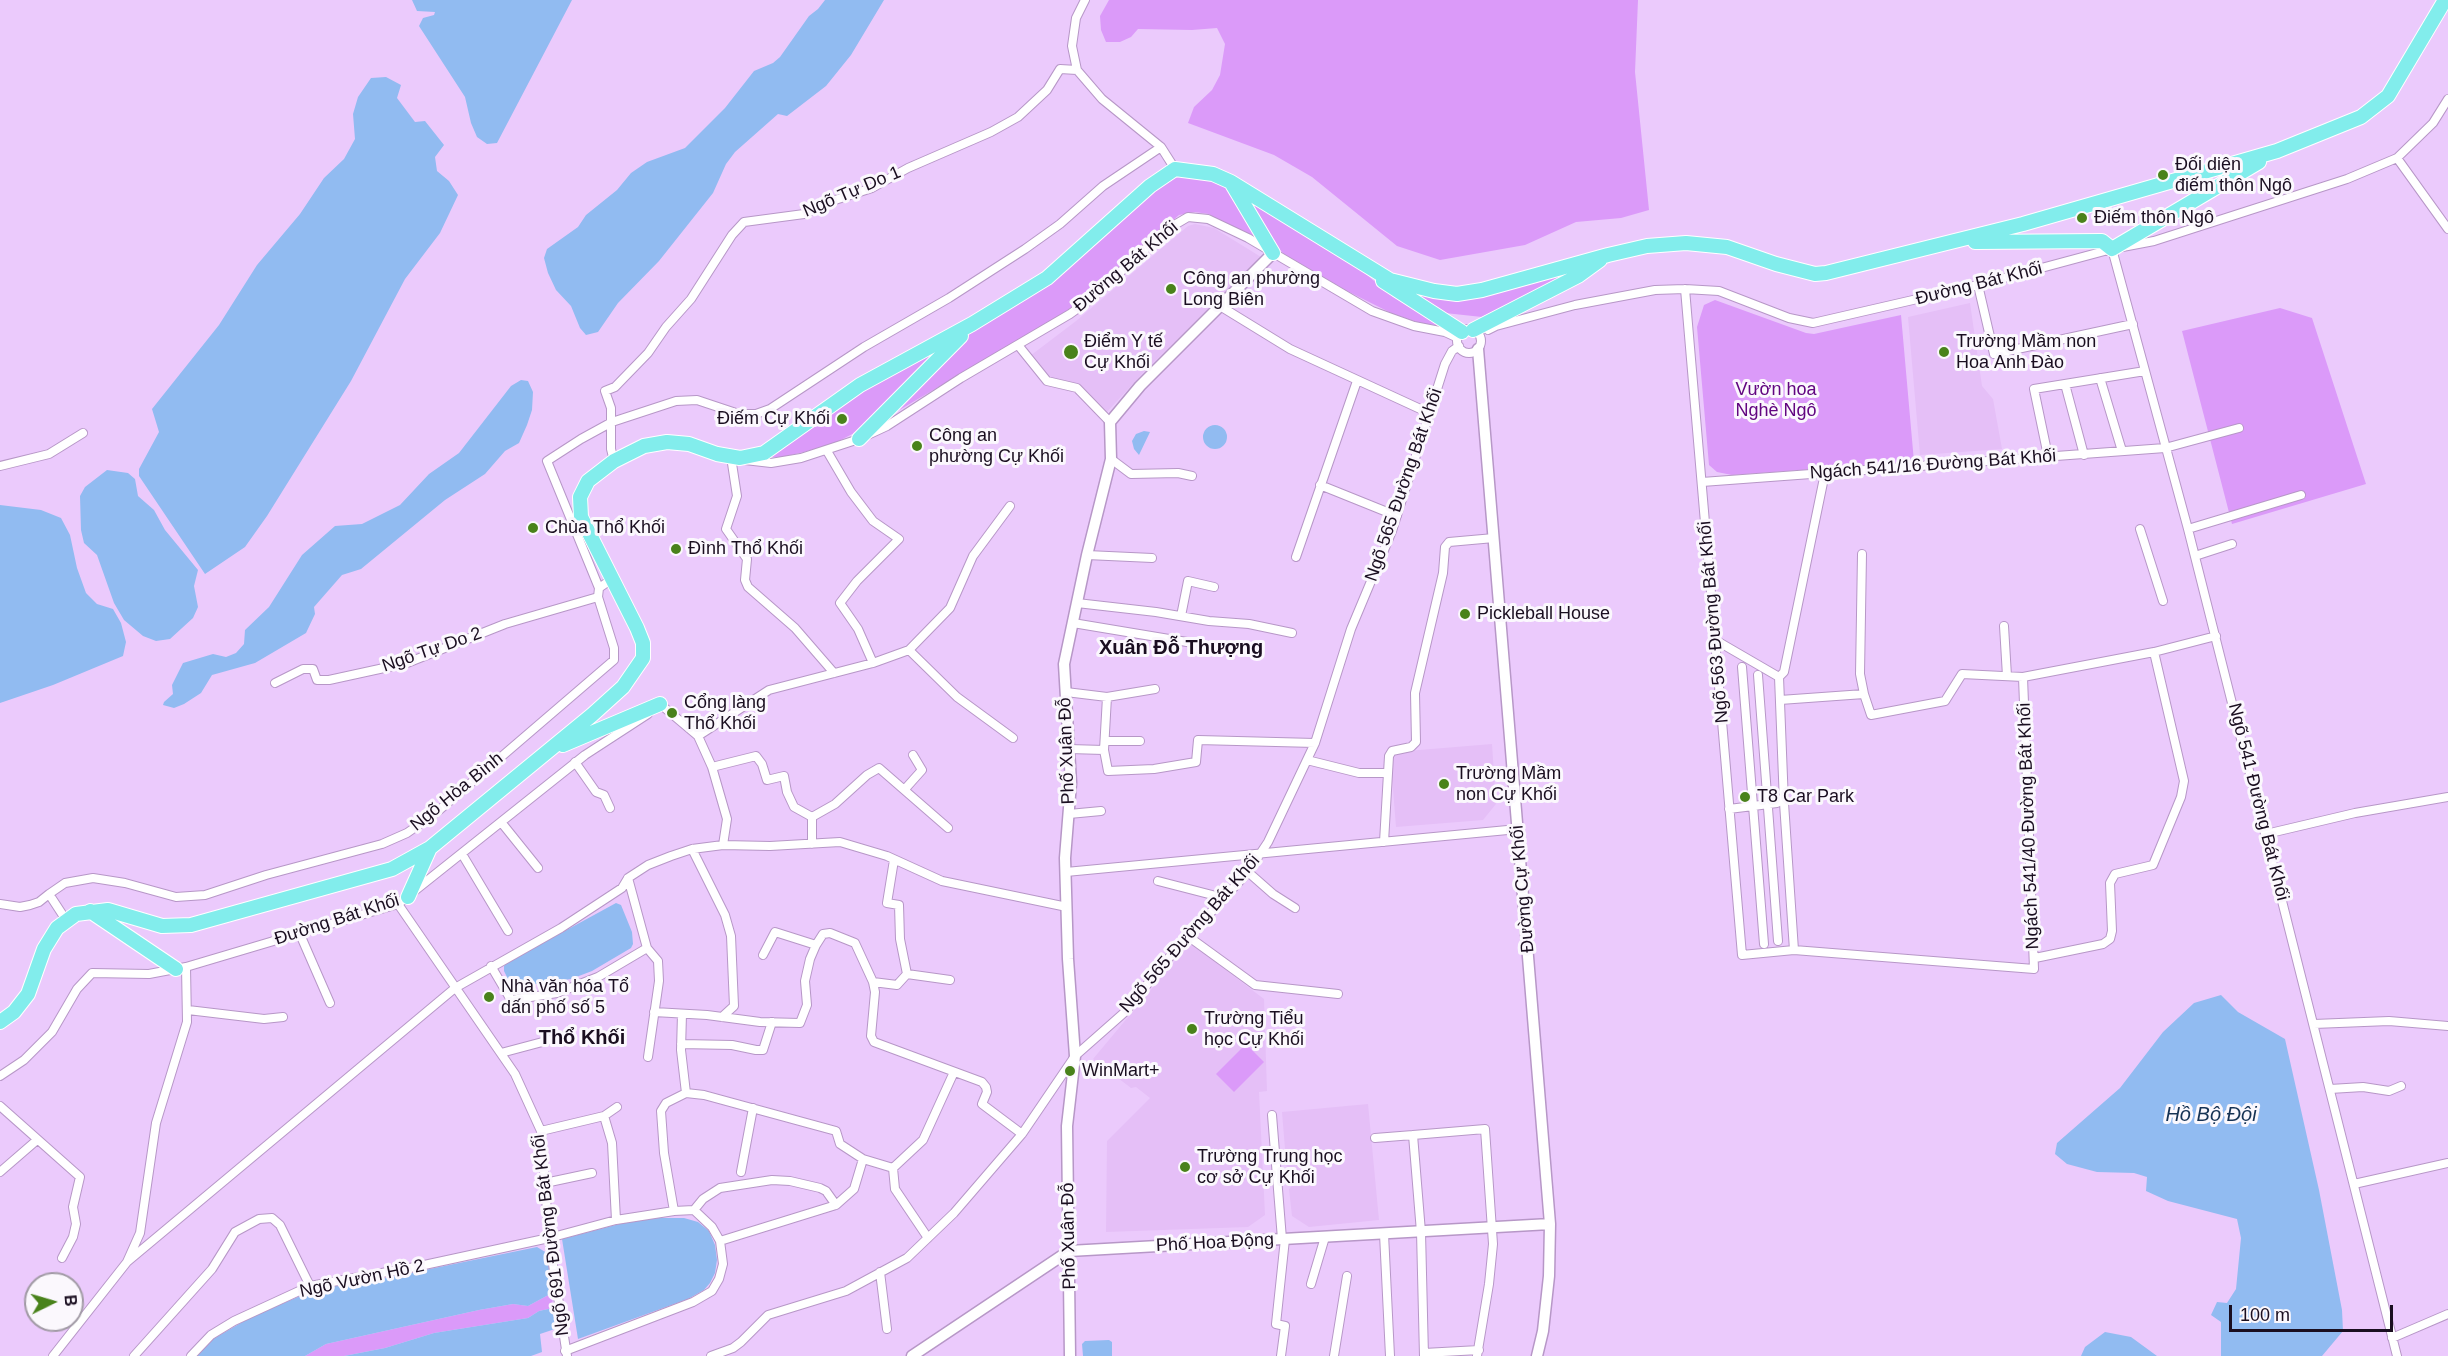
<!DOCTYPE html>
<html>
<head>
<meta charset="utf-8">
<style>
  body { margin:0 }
  #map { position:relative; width:2448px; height:1356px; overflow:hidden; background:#ebcafc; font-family:Helvetica,sans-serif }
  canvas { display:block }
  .north { position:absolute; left:24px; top:1272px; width:60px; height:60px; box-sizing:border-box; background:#fbf8fd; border:2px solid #a19aa5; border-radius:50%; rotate:85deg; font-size:16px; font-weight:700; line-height:24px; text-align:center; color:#1a0e20 }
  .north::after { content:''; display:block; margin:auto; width:21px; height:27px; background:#49821b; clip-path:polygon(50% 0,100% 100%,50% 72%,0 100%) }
  .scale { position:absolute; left:2229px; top:1305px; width:164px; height:27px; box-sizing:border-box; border:3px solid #1a0e20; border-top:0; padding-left:8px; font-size:18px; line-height:21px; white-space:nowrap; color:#1a0e20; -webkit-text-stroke:4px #fbf8fd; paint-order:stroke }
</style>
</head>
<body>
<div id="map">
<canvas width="2448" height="1356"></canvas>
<div class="north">B</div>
<div class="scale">100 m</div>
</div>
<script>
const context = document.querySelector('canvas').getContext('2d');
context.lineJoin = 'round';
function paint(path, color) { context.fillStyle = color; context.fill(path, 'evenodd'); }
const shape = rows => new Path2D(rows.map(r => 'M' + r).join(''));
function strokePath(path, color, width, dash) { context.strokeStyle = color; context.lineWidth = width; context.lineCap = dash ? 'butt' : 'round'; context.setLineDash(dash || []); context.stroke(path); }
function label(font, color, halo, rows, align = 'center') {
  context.font = font + ' Helvetica,sans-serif'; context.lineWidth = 6; context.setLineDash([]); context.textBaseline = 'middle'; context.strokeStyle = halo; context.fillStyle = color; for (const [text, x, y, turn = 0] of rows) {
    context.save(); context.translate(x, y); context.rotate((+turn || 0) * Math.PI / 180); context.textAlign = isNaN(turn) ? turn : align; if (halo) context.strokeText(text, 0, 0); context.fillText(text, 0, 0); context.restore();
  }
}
const built = shape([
  [1195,224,1214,228,1261,257,1143,373,1106,413,1078,386,1049,379,1030,356,1076,321,1188,226],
  [1970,303,1982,386,1993,399,2002,449,1920,455,1908,317],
  [1492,744,1496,804,1483,820,1396,827,1391,764,1395,752],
  [1190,943,1264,999,1267,1091,1259,1092,1265,1215,1248,1227,1106,1232,1107,1141,1150,1098,1136,1087,1131,1088,1093,1059],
  [1368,1104,1379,1220,1309,1227,1292,1216,1289,1189,1293,1185,1293,1177,1287,1173,1282,1112]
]);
const green = shape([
  [1109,0,1638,0,1635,72,1649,210,1621,218,1576,222,1525,245,1440,260,1397,246,1312,177,1274,155,1188,123,1194,107,1212,90,1220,75,1225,44,1217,28,1192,30,1138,29,1131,37,1120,42,1106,42,1101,30,1100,16],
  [1183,176,1225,182,1260,242,1209,214,1195,212,1179,215,1085,298,1065,312,891,415,968,335,996,318,1133,206,1168,180],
  [1246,194,1360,269,1393,297,1441,326,1420,323,1393,314,1347,291,1284,254,1276,246],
  [1577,269,1482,317,1445,313,1395,286,1427,293],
  [1715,300,1806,333,1814,334,1901,315,1914,462,1732,475,1717,472,1709,465,1697,327,1704,305],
  [2280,308,2312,318,2366,484,2232,524,2182,331],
  [949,341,858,431,837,442,804,452,782,457,767,457,869,387],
  [1246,1044,1264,1062,1234,1092,1216,1074],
  [552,1293,553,1308,539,1311,528,1318,434,1333,385,1348,344,1356,305,1356,326,1344,479,1310,513,1304,528,1306]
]);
const water = shape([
  [412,0,572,0,497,143,487,144,477,137,471,123,465,97,419,26,423,18,434,15,435,12,417,11],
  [825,0,884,0,851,55,826,86,787,116,778,114,735,152,726,164,713,193,659,261,618,303,598,332,586,335,580,328,571,306,556,290,548,273,544,258,547,249,578,227,586,215,617,190,631,173,647,162,685,148,725,108,754,71,773,63,780,57,809,16,818,9],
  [386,77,401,85,397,98,415,122,425,121,444,145,435,157,437,171,449,181,458,195,440,233,405,279,351,381,267,516,245,547,205,574,139,476,139,469,159,432,152,409,219,325,257,265,300,214,324,178,344,159,355,139,353,114,358,97,371,78],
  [521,380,528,381,533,392,532,410,527,425,519,443,505,451,485,474,445,500,361,569,342,575,314,607,315,614,306,633,255,663,212,675,201,693,184,704,174,708,163,705,164,702,173,694,172,685,183,663,213,654,226,657,236,653,244,644,245,630,269,607,302,555,335,526,362,524,400,505,429,474,459,453,511,386],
  '1203 437a12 12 0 1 1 24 0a12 12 0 1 1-24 0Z',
  [1144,431,1150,432,1139,455,1134,449,1132,441,1136,434],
  [107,470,128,473,135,479,138,496,154,510,165,530,198,570,194,586,198,607,193,618,170,639,156,641,143,636,124,620,114,603,97,555,84,543,81,530,80,496,85,487],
  [0,505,41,510,61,518,70,535,77,568,86,593,97,604,113,609,121,623,126,642,123,656,53,685,0,703],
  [616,903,621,905,632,932,633,944,631,948,592,971,571,979,516,987,511,985,504,971,504,966,508,962],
  [2221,995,2238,1012,2285,1039,2319,1190,2342,1310,2343,1331,2322,1356,2221,1356,2221,1322,2211,1315,2217,1302,2227,1303,2236,1289,2241,1238,2237,1219,2168,1201,2146,1191,2147,1177,2134,1173,2097,1172,2067,1164,2055,1154,2057,1143,2120,1088,2163,1032,2194,1003],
  [659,1218,684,1218,698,1222,709,1231,715,1245,717,1260,715,1273,710,1283,704,1290,688,1299,578,1339,562,1239,627,1222],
  [537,1247,547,1253,552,1293,528,1306,513,1304,479,1310,326,1344,305,1356,196,1356,208,1342,251,1317,319,1288,376,1280],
  [553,1308,555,1329,540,1334,542,1352,531,1356,344,1356,385,1348,434,1333,528,1318,539,1311],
  [2105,1332,2131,1337,2157,1356,2081,1356,2085,1347],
  [1109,1340,1112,1342,1112,1356,1083,1356,1082,1344,1085,1341]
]);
const minor = shape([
  [1085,0,1076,18,1072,46,1077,70,1102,99,1161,147,1175,169],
  [2397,158,2448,229],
  [2112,249,2188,529,2397,1356],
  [1978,285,1994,354,2133,324],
  [1685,289,1742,955,1794,950,2034,969,2023,677],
  [1220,306,1290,349,1429,413],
  '1457 341a12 12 0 1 1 24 0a12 12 0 1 1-24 0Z',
  [1488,330,1496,326,1575,305,1655,290,1685,289,1719,291,1789,318,1813,323,1978,285,2112,249,2154,241,2347,179,2397,158,2433,123,2448,99],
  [1018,345,1047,381,1077,388,1110,422],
  [2100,378,2122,451],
  [2065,384,2084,455],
  [827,451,851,492,873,521,899,539,857,581,840,603,858,629,873,663],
  [2048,456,2034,389,2145,371],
  [733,457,731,457,737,496,726,529,747,559,745,580,748,587,795,628,834,673],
  [1111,459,1131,474,1178,473,1192,476],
  [745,460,771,463,801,458,859,439,887,426,961,378,1070,314,1091,299,1166,230,1188,217,1208,219,1248,238,1372,311,1414,326,1445,332,1458,338],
  [614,461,611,449,611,408,605,391,615,387,648,353,666,327,691,299,732,235,744,222,804,214,832,201,872,188,908,168,991,132,1018,117,1047,90,1060,69,1077,70],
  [0,466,49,454,83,433],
  [1702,482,2165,448,2239,428],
  [1320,485,1397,516],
  [2140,529,2163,601],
  [2188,529,2301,495],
  [1862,554,1860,674,1864,694],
  [1087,555,1152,558],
  [2195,556,2232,544],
  [1296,557,1357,381],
  [599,588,547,461,581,439,612,422,676,401,697,400,739,414,756,414,770,409,864,347,949,298,1025,249,1060,224,1103,186,1161,147],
  [1077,603,1156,612,1209,621,1249,624,1292,633],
  [1181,616,1188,581,1214,587],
  [1073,623,1193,643],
  [2004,626,2007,676],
  [1717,641,1779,677],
  [909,650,950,608,973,556,1010,506],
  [1742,667,1764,944],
  [1758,675,1778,941],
  [1779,677,1784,803,1794,950],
  [1779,677,1784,672,1825,473],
  [275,683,303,669,313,669,317,680,329,680,407,663,505,624,598,597],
  [1066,692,1107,697,1155,689],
  [1780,700,1864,694,1871,715,1945,701,1962,674,2023,677,2154,652,2216,636],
  [658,706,660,704,698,736,712,767,727,819,723,845],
  [698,736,769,690,873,663,909,650,957,697,1013,738],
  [1105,741,1140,741],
  [1069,749,1104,750,1108,771,1154,769,1196,762,1198,740,1315,743],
  [1104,750,1107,697],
  [1307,760,1359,773,1388,773],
  [575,762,596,792,604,795,610,808],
  [712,767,756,756,762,764,767,780,784,776,787,792,794,807,812,817],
  [905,789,922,770,913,755],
  [1729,809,1777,803],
  [1069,814,1101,811],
  [501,822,538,868],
  [2266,834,2355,813,2448,797],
  [1384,842,1389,756,1392,751,1411,747,1416,742,1415,693,1443,573,1445,547,1449,542,1494,538],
  [812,844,812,817,835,804,867,775,879,768,948,828],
  [692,849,725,915,731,936,734,1006,722,1017],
  [462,854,508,931],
  [1066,872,1518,829],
  [1248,872,1273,894,1295,908],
  [1158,881,1224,898],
  [49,894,65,883,93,878,125,883,176,897,205,895,266,875,382,844,407,833,437,812,614,660,614,648,598,597,599,588,612,579],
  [0,904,20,907,30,905,39,902,49,894,66,920],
  [398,904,515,1074,541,1131,549,1238,567,1356],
  [299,932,330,1003],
  [1189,937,1255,985,1338,994],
  [647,948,658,961,659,981,648,1057],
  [763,955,775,932,816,945],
  [2035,958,2103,944,2110,939,2112,931,2110,883,2115,874,2153,865,2181,797,2184,781,2154,652],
  [491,966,511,1000,557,993,598,977,647,948,628,878],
  [907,974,950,980],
  [873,982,897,985,907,974,900,939,899,905,887,903,894,860],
  [188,1010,264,1019,283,1017],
  [654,1012,707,1015,760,1022,800,1023,807,1005,805,981,810,959,816,945,823,934,830,933,855,943,873,982,875,992,871,1036,874,1042,982,1082,986,1087,987,1092,982,1104,1022,1134],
  [2314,1024,2389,1021,2448,1026],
  [681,1044,732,1045,756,1050,763,1050,772,1022],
  [501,1053,565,1036],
  [0,1076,24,1060,52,1032,77,989,92,973,149,974,186,967,398,904,585,755,648,714],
  [2330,1089,2363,1087,2389,1091,2401,1086],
  [686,1093,704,1095,836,1131,840,1144,863,1159,893,1168,923,1140,954,1072],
  [0,1106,80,1177,73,1207,76,1224,73,1237,62,1258],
  [1272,1115,1282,1239],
  [604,1116,612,1143,616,1220],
  [541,1131,604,1116,617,1107],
  [1413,1135,1485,1129,1493,1244,1489,1284,1477,1356],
  [1375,1138,1413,1135,1421,1232,1424,1356],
  [893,1168,895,1189,928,1238],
  [0,1172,37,1140],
  [741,1172,753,1108],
  [545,1183,592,1173],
  [2354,1184,2448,1163],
  [694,1210,703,1199,720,1188,772,1180,790,1181,820,1188,826,1191,836,1205],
  [674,1211,664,1153,661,1111,666,1103,686,1093,681,1050,682,1014],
  [1384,1234,1390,1356],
  [720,1241,836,1205,854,1189,863,1159],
  [127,1262,455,988,561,928,622,888,628,878,648,865,671,856,692,849,723,845,770,846,840,842,887,856,942,881,1067,907],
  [880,1272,887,1329],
  [1311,1284,1325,1237],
  [2392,1338,2448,1314],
  [1424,1353,1479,1350],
  [53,1356,127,1262,140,1233,156,1123,187,1022,186,967],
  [134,1356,212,1269,235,1232,259,1219,272,1218,280,1225,310,1286],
  [191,1356,211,1335,234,1321,310,1286,415,1267,549,1238,616,1220,674,1211,694,1210,712,1227,720,1241,723,1264,719,1279,712,1291,693,1302,565,1351],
  [711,1356,733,1348,741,1342,768,1315,846,1291,907,1258,954,1213,1022,1134,1075,1056,1126,1011,1165,962,1248,872,1268,842,1315,743,1351,629,1392,531,1445,364,1452,351,1459,346],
  [1281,1356,1285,1326,1276,1324,1285,1239],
  [1334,1356,1347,1276]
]);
const tertiary = shape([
  [1478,349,1550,1224,1549,1276,1543,1331,1537,1356],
  [912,1356,1069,1251,1550,1224],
  [1070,1356,1067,1126,1075,1056,1068,959,1065,858,1071,783,1064,664,1087,555,1111,459,1110,422,1140,386,1273,253]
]);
const primary = shape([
  [1232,184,1273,253],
  [1975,242,2102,241,2112,249,2259,162],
  [1383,281,1462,332],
  [1473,330,1578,276,1600,260],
  [859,439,961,336],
  [563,745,660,704],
  [408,897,430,848],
  [90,911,176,969],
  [0,1022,14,1012,28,994,44,949,57,928,76,914,108,910,162,926,191,925,392,869,430,848,592,715,623,687,643,658,643,643,637,628,581,517,580,497,588,481,614,461,644,446,667,442,689,444,717,454,740,458,764,453,860,385,972,324,1047,278,1150,186,1175,169,1213,174,1231,182,1390,280,1434,291,1457,294,1482,290,1608,255,1647,246,1686,243,1727,247,1776,264,1815,274,1826,273,2023,224,2277,151,2361,117,2388,96,2445,0]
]);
const markers = [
  [2163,175,6,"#49821b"],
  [2082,218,6,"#49821b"],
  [1171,289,6,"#49821b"],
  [1071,352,8,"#49821b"],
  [1944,352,6,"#49821b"],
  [842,419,6,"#49821b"],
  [917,446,6,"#49821b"],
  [533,528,6,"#49821b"],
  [676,549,6,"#49821b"],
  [1465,614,6,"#49821b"],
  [672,713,6,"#49821b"],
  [1444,784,6,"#49821b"],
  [1745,797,6,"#49821b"],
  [489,997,6,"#49821b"],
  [1192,1029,6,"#49821b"],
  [1070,1071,6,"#49821b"],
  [1185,1167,6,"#49821b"]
];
const poiNames = [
  ["Đối diện",2175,165],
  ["điếm thôn Ngô",2175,186],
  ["Điếm thôn Ngô",2094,218],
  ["Công an phường",1183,279],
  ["Long Biên",1183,300],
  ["Điểm Y tế",1084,342],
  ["Cự Khối",1084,363],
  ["Trường Mầm non",1956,342],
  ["Hoa Anh Đào",1956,363],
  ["Điếm Cự Khối",830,419,"right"],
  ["Công an",929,436],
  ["phường Cự Khối",929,457],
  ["Chùa Thổ Khối",545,528],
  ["Đình Thổ Khối",688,549],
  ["Pickleball House",1477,614],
  ["Cổng làng",684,703],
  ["Thổ Khối",684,724],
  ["Trường Mầm",1456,774],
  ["non Cự Khối",1456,795],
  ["T8 Car Park",1757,797],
  ["Nhà văn hóa Tổ",501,987],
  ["dấn phố số 5",501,1008],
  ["Trường Tiểu",1204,1019],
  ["học Cự Khối",1204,1040],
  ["WinMart+",1082,1071],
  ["Trường Trung học",1197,1157],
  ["cơ sở Cự Khối",1197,1178]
];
const streetNames = [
  ["Ngõ Tự Do 1",852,192,-23],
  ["Đường Bát Khối",1126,267,-40],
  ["Đường Bát Khối",1979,284,-14],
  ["Ngách 541/16 Đường Bát Khối",1933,465,-4],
  ["Ngõ 565 Đường Bát Khối",1404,485,-71],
  ["Ngõ 563 Đường Bát Khối",1714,622,-95],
  ["Ngõ Tự Do 2",432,650,-19],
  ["Phố Xuân Đỗ",1067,751,-92],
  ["Ngõ Hòa Bình",457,792,-39],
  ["Ngõ 541 Đường Bát Khối",2258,802,76],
  ["Ngách 541/40 Đường Bát Khối",2029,826,-92],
  ["Đường Cự Khối",1523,889,-95],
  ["Đường Bát Khối",337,920,-18],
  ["Ngõ 565 Đường Bát Khối",1190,934,-49],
  ["Ngõ 691 Đường Bát Khối",551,1235,-97],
  ["Phố Xuân Đỗ",1069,1236,-91],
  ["Phố Hoa Động",1215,1243,-3],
  ["Ngõ Vườn Hồ 2",362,1279,-12]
];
const parkNames = [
  ["Vườn hoa",1776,390],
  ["Nghè Ngô",1776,411]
];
const neighbourhoodNames = [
  ["Xuân Đỗ Thượng",1181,648],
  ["Thổ Khối",582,1038]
];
const waterNames = [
  ["Hồ Bộ Đội",2211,1115]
];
paint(built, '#e5bff7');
paint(green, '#db9af9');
paint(water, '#91bbf1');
strokePath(minor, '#b797c7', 10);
strokePath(tertiary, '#b797c7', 13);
strokePath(primary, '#fff', 16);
strokePath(minor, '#fff', 8);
strokePath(tertiary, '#fff', 10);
strokePath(primary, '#82edec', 14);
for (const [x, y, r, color] of markers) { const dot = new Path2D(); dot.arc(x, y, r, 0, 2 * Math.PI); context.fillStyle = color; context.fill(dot); strokePath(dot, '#fbf8fd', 2); }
label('18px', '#1a0e20', '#fbf8fd', poiNames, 'left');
label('18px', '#1a0e20', '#fbf8fd', streetNames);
label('18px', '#620680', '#fbf8fd', parkNames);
label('bold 20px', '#1a0e20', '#fbf8fd', neighbourhoodNames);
label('italic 20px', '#153254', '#fbf8fd', waterNames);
</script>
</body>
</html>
